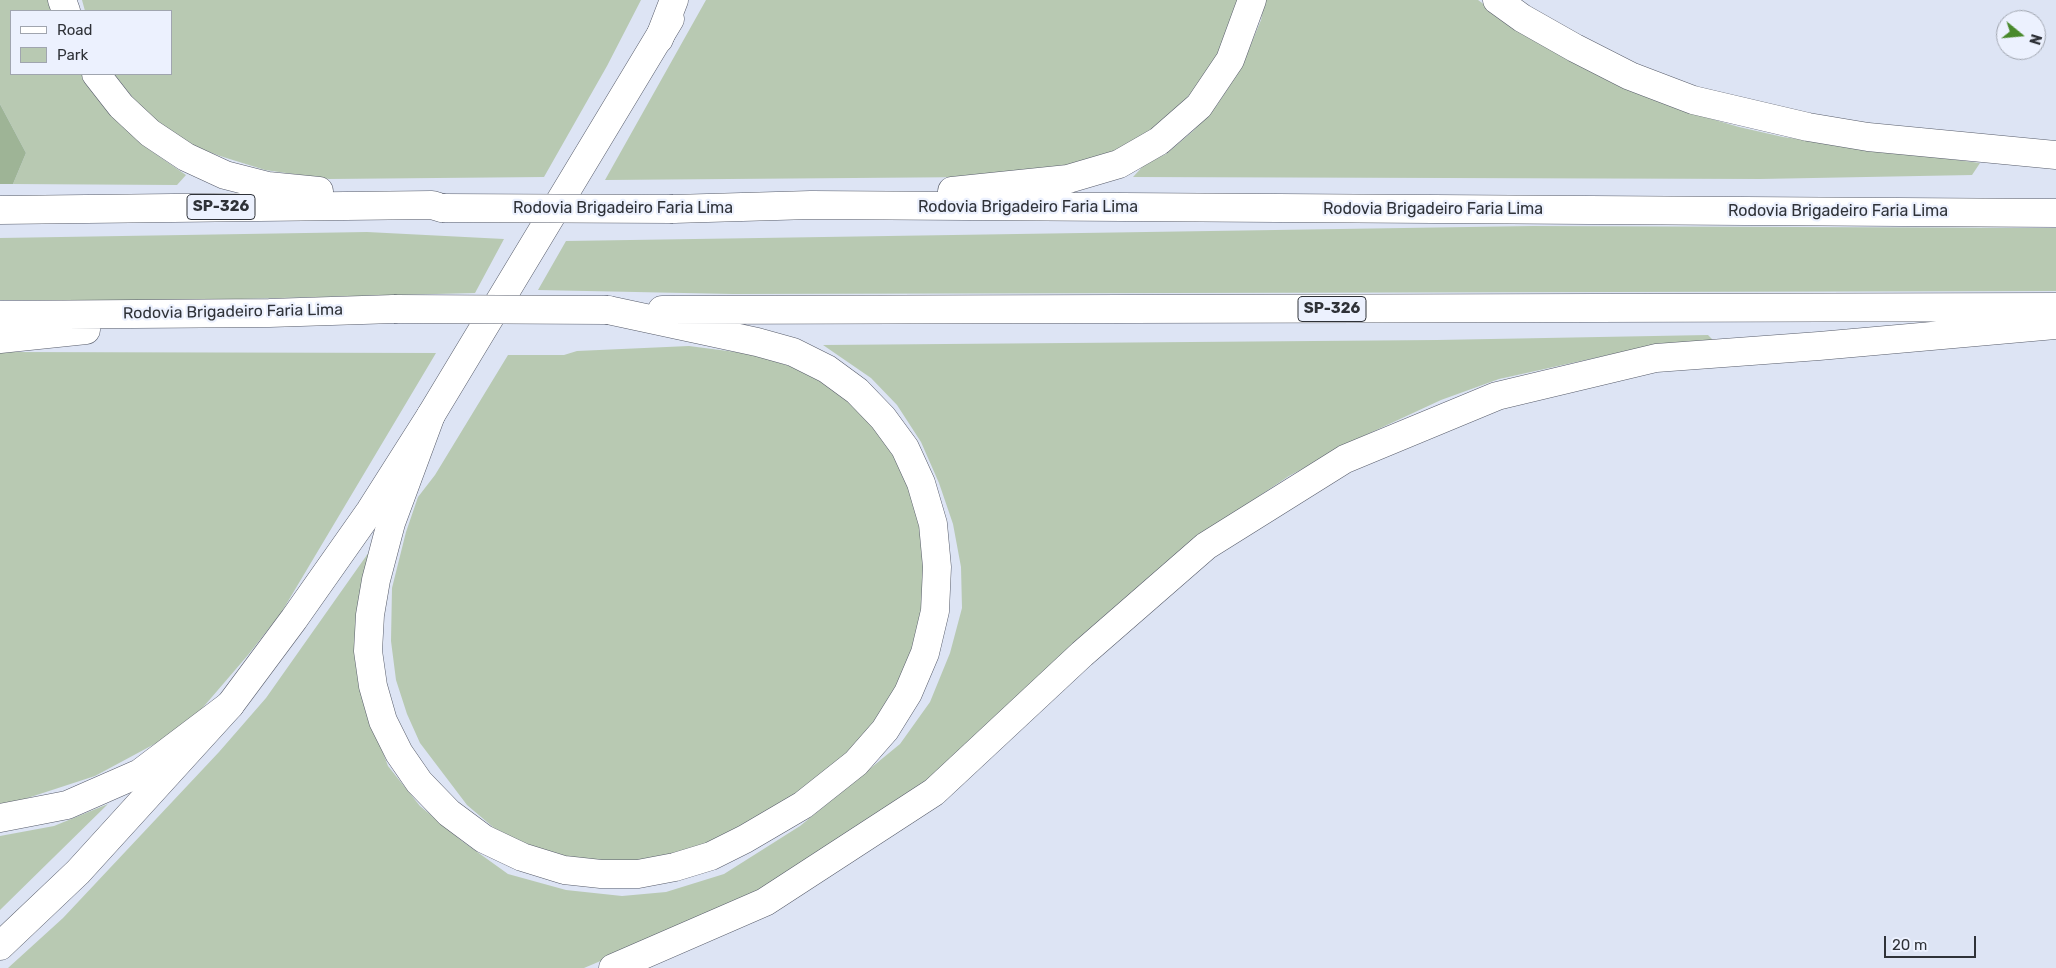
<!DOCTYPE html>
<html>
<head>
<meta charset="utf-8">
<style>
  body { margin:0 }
  #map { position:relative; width:2056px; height:968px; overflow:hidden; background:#dde4f4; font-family:Rubik,sans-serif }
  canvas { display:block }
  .legend { position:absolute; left:10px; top:10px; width:162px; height:65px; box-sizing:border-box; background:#ecf1fe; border:1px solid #a0a5af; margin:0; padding:6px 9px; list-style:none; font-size:15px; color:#2f3238 }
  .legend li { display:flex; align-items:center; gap:10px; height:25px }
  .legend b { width:25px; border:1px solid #a0a5af }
  .north { position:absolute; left:1996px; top:10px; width:50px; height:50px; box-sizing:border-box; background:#ecf1fe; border:1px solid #a0a5af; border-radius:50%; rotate:107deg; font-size:14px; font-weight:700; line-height:20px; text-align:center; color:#2f3238 }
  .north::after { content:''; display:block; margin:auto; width:18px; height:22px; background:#48892b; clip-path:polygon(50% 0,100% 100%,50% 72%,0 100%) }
  .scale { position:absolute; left:1884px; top:936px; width:92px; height:22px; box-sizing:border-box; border:2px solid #2f3238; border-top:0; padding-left:6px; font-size:15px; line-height:18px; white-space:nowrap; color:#2f3238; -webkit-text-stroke:4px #ecf1fe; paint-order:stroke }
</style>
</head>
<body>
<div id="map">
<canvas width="2056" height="968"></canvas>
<ul class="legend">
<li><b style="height:6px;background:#fff"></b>Road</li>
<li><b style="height:14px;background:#b8c9b2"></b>Park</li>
</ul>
<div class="north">N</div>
<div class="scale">20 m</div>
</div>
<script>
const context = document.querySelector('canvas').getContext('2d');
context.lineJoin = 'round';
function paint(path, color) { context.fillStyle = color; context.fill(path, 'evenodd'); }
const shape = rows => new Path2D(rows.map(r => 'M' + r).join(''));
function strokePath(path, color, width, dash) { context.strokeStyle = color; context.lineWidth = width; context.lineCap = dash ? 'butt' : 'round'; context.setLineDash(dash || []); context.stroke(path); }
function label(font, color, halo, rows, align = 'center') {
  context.font = font + ' Rubik,sans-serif'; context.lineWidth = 4.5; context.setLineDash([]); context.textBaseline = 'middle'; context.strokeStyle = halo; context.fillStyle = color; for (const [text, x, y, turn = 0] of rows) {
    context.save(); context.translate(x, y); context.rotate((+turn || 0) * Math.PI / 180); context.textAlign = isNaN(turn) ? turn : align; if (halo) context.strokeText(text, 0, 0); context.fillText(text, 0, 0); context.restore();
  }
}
const green = shape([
  [0,0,55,0,59,11,11,11,11,74,84,74,111,112,144,146,186,175,177,185,13,184,26,153,0,104],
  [82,0,641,0,607,66,544,177,329,179,265,170,220,156,180,141,145,113,114,74,171,74,171,11,85,11],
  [706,0,1240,0,1228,37,1203,80,1168,118,1130,145,1085,163,1038,172,977,177,605,180],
  [1265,0,1478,0,1517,28,1566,59,1624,87,1688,112,1739,127,1783,137,1980,163,1972,175,1760,179,1133,177,1145,164,1166,154,1193,131,1217,105,1241,68,1261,20],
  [1533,226,2056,228,2056,291,733,294,538,290,566,241],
  [367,232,504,239,475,293,202,300,0,300,0,238],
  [1708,335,1713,340,1631,350,1499,379,1441,400,1357,439,1289,476,1232,514,931,780,792,874,726,908,584,968,8,968,63,918,219,752,266,698,369,552,369,715,388,766,420,806,462,841,508,874,566,890,622,896,666,892,724,874,800,826,900,744,930,702,950,653,962,608,961,567,953,524,939,483,921,442,897,405,871,378,823,345,1437,340],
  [689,346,751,354,799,369,842,393,874,426,902,463,929,548,919,645,877,728,804,790,702,848,661,861,575,861,532,848,494,828,467,805,420,743,407,714,396,680,391,641,392,588,406,532,418,497,435,475,508,355,564,355,577,351],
  [0,352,436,353,281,613,248,655,199,712,175,733,95,776,0,807],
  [108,804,0,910,0,836,54,826]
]);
const forest = shape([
  [0,104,26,153,13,184,0,184]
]);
const secondary = shape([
  [0,946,78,872,230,705,294,619,370,511,431,415,670,19]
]);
const motorway = shape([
  [62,0,66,11],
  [1497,0,1522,18,1575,48,1630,76,1693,100,1808,127,1868,137,2056,155],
  [659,39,674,0],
  [96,74,121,106,150,133,186,157,225,175,268,186,319,191],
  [952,191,1068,179,1119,164,1159,141,1199,106,1230,60,1252,0],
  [673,209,811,205,2056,213],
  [0,210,432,205,442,208],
  [662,310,2056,307],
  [0,315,269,313,394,309],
  [0,339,86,330],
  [431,415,391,523,376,580,370,615,368,651,373,686,383,721,399,753,419,782,449,813,484,839,522,857,564,870,601,874,638,874,675,867,711,856,745,839,803,805,856,763,885,730,908,693,925,653,935,611,937,567,933,524,921,483,905,448,883,418,857,391,827,369,793,352,757,342,608,310],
  [0,818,67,805,140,773,230,705],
  [613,968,765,902,934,792,1082,654,1206,546,1345,459,1497,396,1656,358,1819,346,2056,325]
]);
const motorwayBridge = shape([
  [442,208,673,209],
  [394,309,608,310]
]);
const shields = [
  [221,207,68],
  [1332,309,68]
];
const shieldNames = [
  ["SP-326",221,207],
  ["SP-326",1332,309]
];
const streetNames = [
  ["Rodovia Brigadeiro Faria Lima",1028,207],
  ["Rodovia Brigadeiro Faria Lima",623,208],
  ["Rodovia Brigadeiro Faria Lima",1433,209],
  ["Rodovia Brigadeiro Faria Lima",1838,211],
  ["Rodovia Brigadeiro Faria Lima",233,312,-1]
];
paint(green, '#b8c9b2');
paint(forest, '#9eb496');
strokePath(secondary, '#575c6a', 29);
strokePath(motorway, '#575c6a', 29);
strokePath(secondary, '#fff', 28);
strokePath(motorway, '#fff', 28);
strokePath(motorwayBridge, '#575c6a', 29, []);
strokePath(motorwayBridge, '#fff', 28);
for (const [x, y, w] of shields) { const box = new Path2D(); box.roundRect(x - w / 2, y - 12.5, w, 25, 4); context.fillStyle = '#ecf1fe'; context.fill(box); strokePath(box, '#2f3238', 1); }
label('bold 15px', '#2f3238', null, shieldNames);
label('16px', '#2f3238', '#ecf1fe', streetNames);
</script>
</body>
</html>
